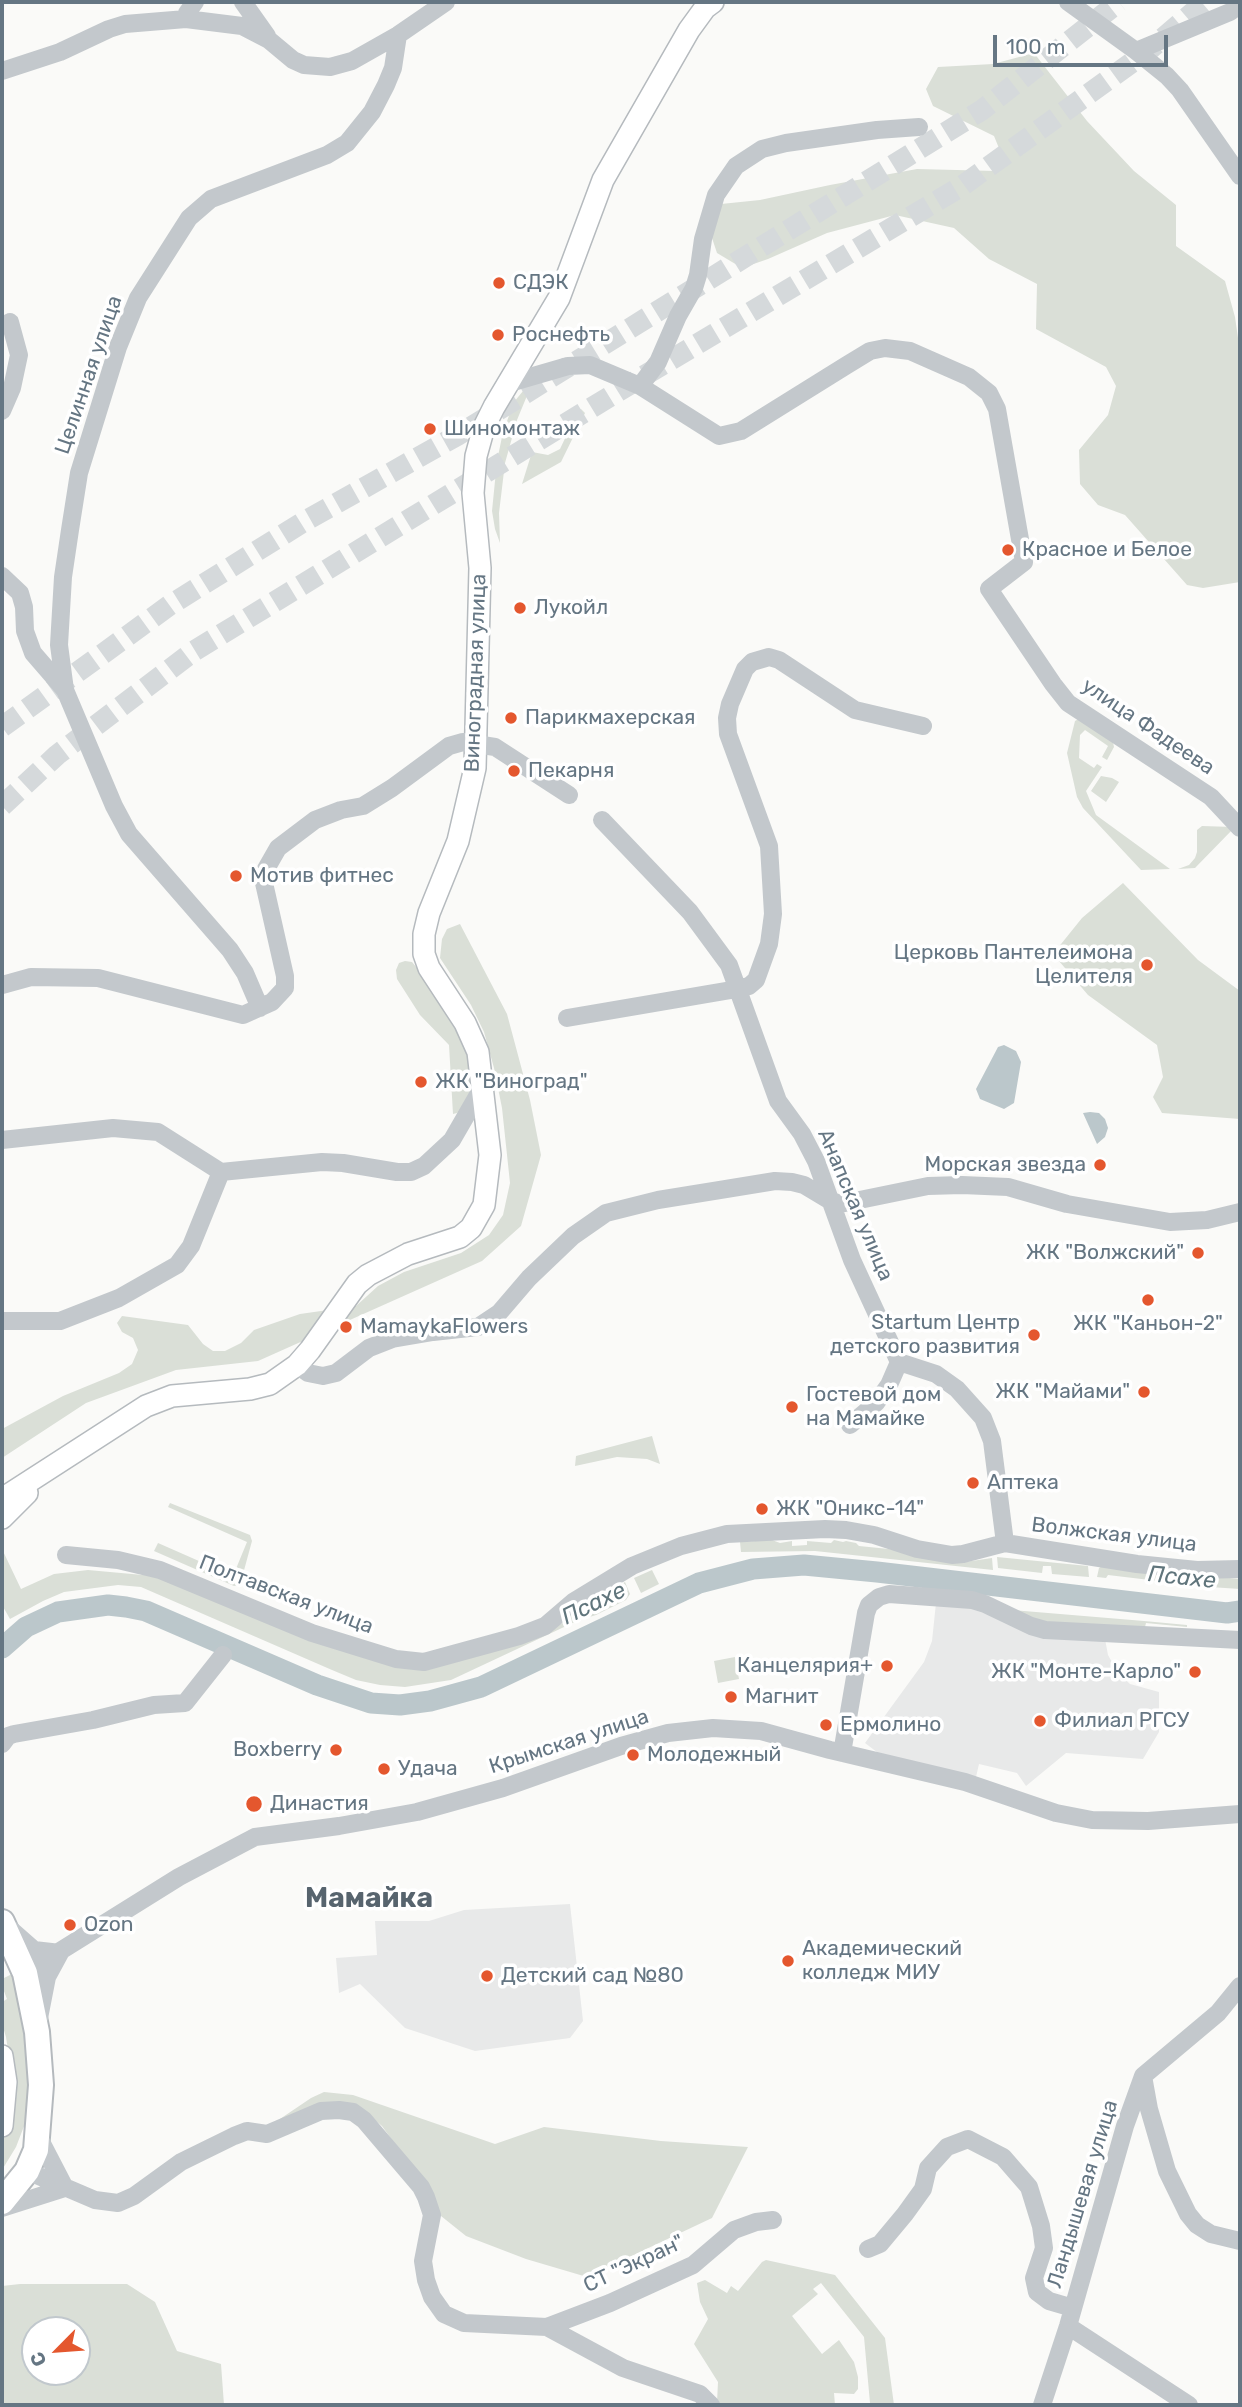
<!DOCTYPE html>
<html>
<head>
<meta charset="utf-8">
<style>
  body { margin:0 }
  #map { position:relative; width:1242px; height:2407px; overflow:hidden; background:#fafaf8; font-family:Rubik,sans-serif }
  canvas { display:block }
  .frame { position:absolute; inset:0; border:4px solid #657683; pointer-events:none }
  .north { position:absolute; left:21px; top:2316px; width:70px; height:70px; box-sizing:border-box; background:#fff; border:2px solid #c1c8cd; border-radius:50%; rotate:245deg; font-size:19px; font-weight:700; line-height:28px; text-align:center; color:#657683 }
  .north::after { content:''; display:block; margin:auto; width:24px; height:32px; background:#e4572e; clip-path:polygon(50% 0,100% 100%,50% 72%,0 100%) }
  .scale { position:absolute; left:993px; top:35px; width:175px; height:32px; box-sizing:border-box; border:4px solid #657683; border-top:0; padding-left:9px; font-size:21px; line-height:24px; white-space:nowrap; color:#657683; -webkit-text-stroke:5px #fff; paint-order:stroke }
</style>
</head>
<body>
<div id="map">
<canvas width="1242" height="2407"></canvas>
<div class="frame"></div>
<div class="north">С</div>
<div class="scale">100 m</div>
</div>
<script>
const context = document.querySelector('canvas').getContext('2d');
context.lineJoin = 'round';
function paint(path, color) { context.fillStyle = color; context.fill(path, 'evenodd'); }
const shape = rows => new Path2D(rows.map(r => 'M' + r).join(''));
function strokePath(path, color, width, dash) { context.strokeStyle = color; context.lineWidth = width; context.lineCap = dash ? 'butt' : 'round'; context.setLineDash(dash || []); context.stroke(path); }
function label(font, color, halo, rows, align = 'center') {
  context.font = font + ' Rubik,sans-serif'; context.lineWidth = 7; context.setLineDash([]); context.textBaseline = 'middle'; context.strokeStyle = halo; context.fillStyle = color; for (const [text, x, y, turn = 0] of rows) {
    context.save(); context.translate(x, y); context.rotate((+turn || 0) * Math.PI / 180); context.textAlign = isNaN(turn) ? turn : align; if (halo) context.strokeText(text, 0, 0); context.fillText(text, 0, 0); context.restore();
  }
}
const built = shape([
  [936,1603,976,1606,1105,1639,1108,1655,1118,1673,1130,1684,1159,1692,1159,1732,1143,1759,1066,1753,1026,1786,1017,1773,979,1764,976,1777,886,1759,865,1743,924,1662,932,1641],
  [570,1904,583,2021,570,2038,475,2051,405,2028,360,1984,339,1993,336,1958,377,1955,375,1921,429,1921,464,1910]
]);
const green = shape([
  [1034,53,1087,121,1134,171,1176,205,1176,246,1225,281,1235,317,1240,352,1240,582,1203,588,1187,585,1125,515,1098,505,1080,484,1079,450,1108,415,1116,386,1106,367,1036,329,1037,284,989,259,954,228,895,215,827,233,768,259,742,268,717,253,709,229,721,204,760,200,830,185,917,169,996,171,1005,163,994,136,933,106,926,89,938,67,993,64],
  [531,386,517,420,505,463,499,513,500,543,495,529,492,511,497,461,503,432,514,402,523,391],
  [581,409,585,413,561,462,522,484,532,452,548,455,560,449,578,411],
  [1082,717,1113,742,1114,747,1107,760,1102,757,1108,746,1085,730,1080,735,1079,758,1094,768,1097,764,1102,767,1086,791,1096,815,1170,869,1141,870,1083,808,1077,797,1067,753,1075,721],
  [1101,776,1112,778,1119,782,1106,802,1091,791],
  [1202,826,1233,827,1233,829,1195,868,1178,869,1189,865,1195,858,1197,852,1197,830],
  [1123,883,1198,960,1240,991,1240,1119,1162,1113,1153,1097,1163,1077,1157,1045,1088,995,1053,954,1082,918],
  [460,924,507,1014,530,1100,541,1155,521,1226,482,1261,258,1361,176,1370,86,1403,2,1458,2,1429,63,1396,119,1373,132,1364,138,1350,133,1338,122,1332,117,1323,122,1316,188,1325,203,1344,213,1351,225,1351,241,1343,254,1330,300,1314,356,1306,378,1286,404,1272,461,1253,489,1235,503,1215,510,1183,502,1108,494,1068,484,1032,471,1005,440,958,442,939,447,929],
  [405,961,412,962,417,968,455,1025,473,1069,475,1083,462,1110,457,1113,453,1114,449,1045,420,1015,397,979,396,970,399,963],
  [652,1436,660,1464,647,1459,617,1457,575,1466,576,1456],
  [170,1503,250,1535,252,1541,240,1585,234,1586,154,1551,158,1543,233,1576,247,1542,168,1507],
  [772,1540,780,1543,792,1541,792,1546,807,1545,807,1541,831,1543,834,1540,843,1542,846,1541,856,1543,859,1546,889,1549,958,1563,992,1558,993,1570,815,1551,741,1552,740,1542],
  [2,1549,21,1589,54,1574,88,1570,143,1575,152,1571,407,1665,550,1629,565,1622,564,1618,574,1610,579,1620,451,1680,405,1687,380,1685,356,1680,332,1670,141,1587,118,1585,64,1592,43,1601,10,1619,2,1605],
  [997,1557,1088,1566,1089,1577,1052,1574,1051,1566,1043,1566,1042,1573,998,1568],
  [1102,1566,1240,1579,1240,1589,1210,1587,1210,1580,1201,1579,1200,1586,1108,1575,1106,1578,1097,1577,1099,1568],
  [652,1570,659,1584,641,1593,634,1578],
  [625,1582,630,1594,626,1600,596,1615,583,1619,580,1614,591,1603],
  [1000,1609,1144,1621,1187,1625,1187,1627,1146,1623,1145,1627,1086,1624,1069,1629],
  [735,1657,739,1679,718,1683,714,1661],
  [12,1974,18,1987,19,2005,31,2032,29,2092,26,2121,16,2147,2,2170,2,2139,6,2122,10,2063,6,2037,2,2024,2,2002,7,1999,2,1986,2,1979],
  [324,2092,353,2095,495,2144,544,2127,661,2141,748,2147,712,2218,587,2277,526,2259,466,2236,441,2216,433,2197,382,2126,364,2111,277,2121,311,2098],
  [766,2260,835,2275,885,2338,894,2405,872,2405,870,2403,864,2337,821,2283,813,2289,818,2294,792,2316,822,2354,839,2340,854,2362,858,2377,858,2389,854,2394,834,2393,835,2405,719,2405,717,2402,718,2382,694,2344,708,2319,700,2302,697,2283,705,2280,727,2293,731,2286,738,2291,762,2262],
  [20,2284,127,2284,155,2302,177,2351,221,2364,224,2405,2,2405,2,2286],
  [35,2330,77,2330,77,2372,35,2372]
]);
const water = shape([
  [1004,1045,1016,1051,1021,1062,1014,1103,1004,1109,980,1099,976,1089,998,1047],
  [1090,1112,1099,1113,1105,1119,1108,1128,1105,1137,1097,1144,1083,1113]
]);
const river = shape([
  [2,1648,26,1627,58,1612,108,1605,126,1607,146,1611,317,1685,371,1703,400,1705,430,1701,481,1687,699,1583,753,1569,804,1565,877,1572,1227,1613,1240,1611]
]);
const majorTunnel = shape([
  [2,727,170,605,305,521,458,435,982,110,1119,2],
  [2,806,57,755,194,651,637,380,962,186,1149,50,1205,2]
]);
const minor = shape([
  [243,2,267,36],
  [1068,2,1136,51,1167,76,1180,90,1240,176],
  [186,19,187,13,195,2],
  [1136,51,1230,12,1240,5],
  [2,71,60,52,109,29,125,24,186,19,242,26,269,40,293,60,304,65,330,67,352,61,398,35,446,2],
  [506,384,568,366,590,365,640,386,719,436,741,431,847,365,870,351,885,348,910,351,969,377,989,393,997,409,1024,562,989,589,1053,684,1068,703,1211,797,1240,828],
  [640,386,658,362,678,316,694,288,698,275,703,239,716,195,736,166,762,149,786,143,877,130,919,127],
  [2,411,12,388,19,355,10,322],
  [2,576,20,593,24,607,25,631,33,653,65,690],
  [602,820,690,912,729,965,778,1101,802,1134,816,1161,852,1260,899,1362],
  [2,985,31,977,98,978,243,1015,272,1002,285,988,285,976,264,883,266,869,278,848,315,820,341,810,363,806,392,788,449,746,463,742,495,747,569,795],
  [260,1008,245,973,230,950,129,834,114,806,65,690,59,645,63,577,70,530,79,473,118,347,138,298,189,218,211,199,327,155,347,143,372,112,386,85,393,68,398,35],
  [567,1018,737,989,749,986,756,980,769,944,773,914,769,846,728,734,727,718,730,704,745,669,752,662,769,657,779,660,855,710,923,726],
  [2,1140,113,1128,158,1132,221,1172],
  [2,1321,60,1321,119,1298,177,1265,191,1246,221,1172,322,1162,343,1163,397,1172,411,1172,424,1166,452,1140,482,1088],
  [899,1362,936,1374,957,1389,983,1418,992,1441,1005,1543,1137,1564,1197,1570,1240,1569],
  [297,1365,308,1373,323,1376,336,1373,369,1348,392,1339,433,1332,478,1327,499,1313,529,1278,573,1236,606,1213,658,1200,726,1189,775,1181,792,1182,804,1185,829,1200,840,1204,928,1186,962,1185,1008,1187,1067,1204,1170,1222,1207,1220,1240,1212],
  [850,1425,876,1403,889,1385,899,1362],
  [66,1555,118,1560,160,1570,312,1633,396,1659,424,1662,519,1636,545,1626,573,1602,632,1566,681,1546,727,1534,825,1529,846,1530,874,1535,917,1549,952,1555,963,1554,1005,1543],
  [2,1744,8,1736,14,1734,93,1720,154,1705,185,1703,223,1655],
  [842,1753,866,1613,869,1605,879,1597,889,1594,972,1600,985,1604,1031,1626,1045,1630,1240,1640],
  [9,1928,34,1950,60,1953,47,1977,39,2018],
  [25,1973,179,1877,255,1837,339,1826,417,1812,503,1788,621,1746,668,1733,713,1728,761,1731,830,1750,965,1782,1056,1813,1092,1820,1148,1821,1240,1814],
  [1143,2076,1149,2109,1167,2171,1188,2214,1197,2225,1211,2234,1240,2241],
  [27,2171,95,2200,118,2203,134,2196,181,2162,234,2136,247,2131,267,2134,321,2111,339,2110,353,2112,364,2120,421,2187,426,2197,432,2215,423,2261,426,2280,432,2297,444,2314,464,2323,547,2327,623,2368,700,2394,711,2405],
  [2,2208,65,2188,38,2136],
  [868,2249,880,2244,905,2214,923,2189,928,2168,947,2147,968,2139,1003,2157,1029,2187,1041,2226,1044,2248,1034,2278,1037,2292,1049,2301,1073,2308],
  [1068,2326,1189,2405],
  [547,2327,610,2303,693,2265,734,2230,756,2222,773,2220],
  [1042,2405,1068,2326,1125,2126,1143,2076,1218,2013,1240,1986]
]);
const major = shape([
  [2,1499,146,1406,172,1396,250,1389,270,1384,297,1365,310,1350,357,1284,368,1275,408,1254,460,1237,471,1228,484,1205,490,1155,478,1052,465,1023,429,968,424,954,424,934,429,913,458,841,475,768,480,568,473,493,476,456,484,427,494,407,559,298,603,180,689,30,705,8,713,2],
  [2,1518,27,1493],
  [2,2056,6,2082,2,2126]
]);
const highway = shape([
  [2,1922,25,1973,37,2032,41,2085,36,2150,27,2171,2,2202]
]);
const markers = [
  [499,283,7,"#e4572e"],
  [498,335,7,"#e4572e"],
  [430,429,7,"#e4572e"],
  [1008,550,7,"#e4572e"],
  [520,608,7,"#e4572e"],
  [511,718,7,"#e4572e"],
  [514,771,7,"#e4572e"],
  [236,876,7,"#e4572e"],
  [1147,965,7,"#e4572e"],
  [421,1082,7,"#e4572e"],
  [1100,1165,7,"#e4572e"],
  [1198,1253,7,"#e4572e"],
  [1148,1300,7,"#e4572e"],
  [346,1327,7,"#e4572e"],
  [1034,1335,7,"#e4572e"],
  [1144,1392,7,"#e4572e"],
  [792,1407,7,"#e4572e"],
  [973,1483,7,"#e4572e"],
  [762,1509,7,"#e4572e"],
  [887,1666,7,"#e4572e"],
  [1195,1672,7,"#e4572e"],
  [731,1697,7,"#e4572e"],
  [1040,1721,7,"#e4572e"],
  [826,1725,7,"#e4572e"],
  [336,1750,7,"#e4572e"],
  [633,1755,7,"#e4572e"],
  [384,1769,7,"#e4572e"],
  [254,1804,9,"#e4572e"],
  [70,1925,7,"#e4572e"],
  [788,1961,7,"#e4572e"],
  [487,1976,7,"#e4572e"]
];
const poiNames = [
  ["СДЭК",513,283],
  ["Роснефть",512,335],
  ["Шиномонтаж",444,429],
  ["Красное и Белое",1022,550],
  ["Лукойл",534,608],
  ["Парикмахерская",525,718],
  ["Пекарня",528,771],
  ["Мотив фитнес",250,876],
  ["Церковь Пантелеимона",1133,953,"right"],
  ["Целителя",1133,977,"right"],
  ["ЖК \"Виноград\"",435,1082],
  ["Морская звезда",1086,1165,"right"],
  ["ЖК \"Волжский\"",1184,1253,"right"],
  ["Startum Центр",1020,1323,"right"],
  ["детского развития",1020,1347,"right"],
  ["ЖК \"Каньон-2\"",1148,1324,"center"],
  ["MamaykaFlowers",360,1327],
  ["ЖК \"Майами\"",1130,1392,"right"],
  ["Гостевой дом",806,1395],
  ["на Мамайке",806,1419],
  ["Аптека",987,1483],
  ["ЖК \"Оникс-14\"",776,1509],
  ["Канцелярия+",873,1666,"right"],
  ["ЖК \"Монте-Карло\"",1181,1672,"right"],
  ["Магнит",745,1697],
  ["Филиал РГСУ",1054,1721],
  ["Ермолино",840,1725],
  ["Boxberry",322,1750,"right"],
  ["Молодежный",647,1755],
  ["Удача",398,1769],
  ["Династия",270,1804],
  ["Ozon",84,1925],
  ["Академический",802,1949],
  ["колледж МИУ",802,1973],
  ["Детский сад №80",501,1976]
];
const streetNames = [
  ["Целинная улица",89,375,-71],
  ["Виноградная улица",476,673,-88],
  ["улица Фадеева",1148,727,34],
  ["Анапская улица",855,1205,67],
  ["Волжская улица",1114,1535,7],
  ["Полтавская улица",286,1595,21],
  ["Крымская улица",569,1742,-18],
  ["Ландышевая улица",1083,2194,-73],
  ["СТ \"Экран\"",634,2264,-25]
];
const waterNames = [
  ["Псахе",1182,1578,6],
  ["Псахе",594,1604,-26]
];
const districtNames = [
  ["Мамайка",369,1899]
];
paint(built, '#e8e9e9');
paint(green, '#dadfd7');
paint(water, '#bbc7cb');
strokePath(river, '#bbc7cb', 21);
strokePath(majorTunnel, '#d5d9db', 21, [21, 10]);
strokePath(major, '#b5babe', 24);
strokePath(highway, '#b4b9bd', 28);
strokePath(minor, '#c3c8cc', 18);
strokePath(major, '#fff', 21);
strokePath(highway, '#fff', 24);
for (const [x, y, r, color] of markers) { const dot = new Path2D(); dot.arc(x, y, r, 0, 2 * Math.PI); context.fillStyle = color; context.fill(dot); strokePath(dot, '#fff', 2.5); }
label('21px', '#657683', '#fff', poiNames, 'left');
label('21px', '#657683', '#fff', streetNames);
label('italic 23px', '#60757c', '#fff', waterNames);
label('bold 28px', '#57646e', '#fff', districtNames);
</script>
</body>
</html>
